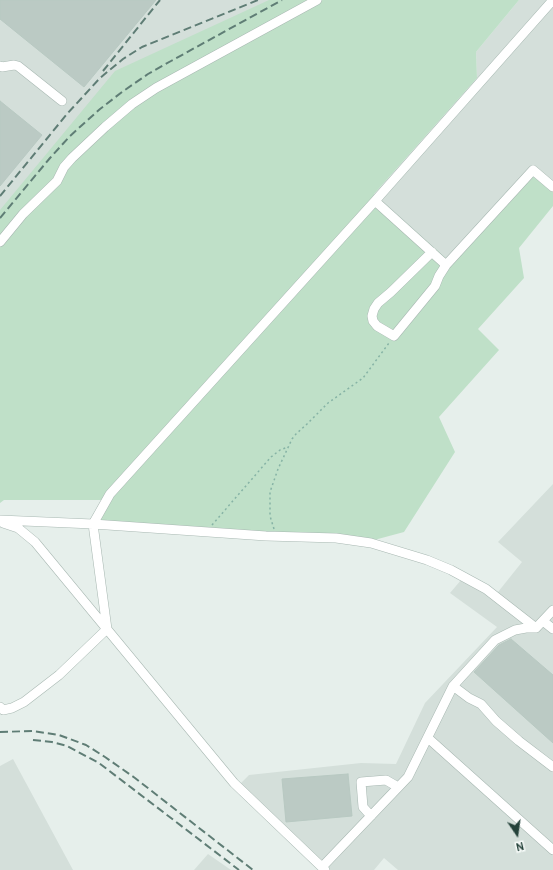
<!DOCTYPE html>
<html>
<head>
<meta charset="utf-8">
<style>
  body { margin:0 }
  #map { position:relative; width:553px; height:870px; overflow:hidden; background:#e6efeb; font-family:Overpass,sans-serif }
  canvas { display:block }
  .north { position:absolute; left:497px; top:814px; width:40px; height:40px; -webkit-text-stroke:3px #f7fbf9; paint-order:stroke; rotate:167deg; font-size:11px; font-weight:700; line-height:16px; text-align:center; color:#24423a }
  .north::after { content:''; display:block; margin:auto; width:14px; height:18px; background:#24423a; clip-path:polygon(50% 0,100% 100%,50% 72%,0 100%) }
</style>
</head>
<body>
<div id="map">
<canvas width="553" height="870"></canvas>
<div class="north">N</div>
</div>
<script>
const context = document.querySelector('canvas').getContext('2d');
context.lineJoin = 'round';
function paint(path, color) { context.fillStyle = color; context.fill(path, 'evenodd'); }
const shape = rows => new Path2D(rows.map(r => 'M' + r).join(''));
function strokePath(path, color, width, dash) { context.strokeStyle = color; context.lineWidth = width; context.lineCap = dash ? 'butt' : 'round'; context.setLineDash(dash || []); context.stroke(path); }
const built = shape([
  [0,0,304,0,0,234],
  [519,0,553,0,553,183,533,165,446,258,374,194,477,78,476,52],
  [553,484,553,870,398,870,384,858,374,870,330,870,238,786,249,775,361,763,396,764,425,703,497,627,450,593,467,573,498,592,522,562,498,542],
  [13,759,73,870,0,870,0,766],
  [208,854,231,870,194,870]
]);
const green = shape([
  [269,0,519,0,476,52,477,78,374,194,446,258,533,165,553,183,553,206,519,248,524,278,478,329,499,350,439,417,455,452,404,532,363,543,89,524,104,500,4,500,0,503,0,210,115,71]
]);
const building = shape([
  [0,0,156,0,84,87,0,19,0,0],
  [0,101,42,135,0,186,0,101],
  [511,639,553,675,553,743,474,672,499,645,511,639],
  [348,774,352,816,286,822,282,779,348,774]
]);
const path = shape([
  [212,525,271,457,280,450,288,447],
  [274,529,270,516,270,492,278,469,292,439,296,434,307,424,328,403,363,378,389,343]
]);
const minor = shape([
  [0,66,2,67,14,65,18,66,62,101],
  [375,201,446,265,533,170,553,187],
  [0,242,23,214,57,181,64,167,72,158,105,127,132,104,156,88,317,0],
  [432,252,391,292,378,303,374,309,372,316,373,321,377,326,394,336,435,286,439,276,446,265],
  [0,520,93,524,266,536,336,538,371,543,427,560,451,570,486,589,536,628],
  [3,523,18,528,35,542,234,783,325,870],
  [543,621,553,629],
  [453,686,469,698,481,704,496,721,519,741,553,767],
  [0,707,3,710,12,708,24,702,59,675,107,629,93,524,110,494,375,201,553,0],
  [428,738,553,850],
  [371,816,363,807,361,782,386,780,398,787],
  [322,867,408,777,453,686,495,640,515,630,526,628,536,628,553,610]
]);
const rail = shape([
  [103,71,160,0],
  [0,196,67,114,100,78,123,59,142,47,258,0],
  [0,218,50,158,70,136,100,109,122,92,148,74,171,61,282,0],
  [0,732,32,731,59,735,86,745,105,757,135,778,253,870],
  [33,740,52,742,67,746,99,763,239,870]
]);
paint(built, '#d4dfda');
paint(green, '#bfe0c8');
paint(building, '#bbcac4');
strokePath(building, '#b8c9c2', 1);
strokePath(minor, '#a8b8b2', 10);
strokePath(path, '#86b3a5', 1.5, [2, 3]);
strokePath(minor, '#fff', 9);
strokePath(rail, '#5f7d75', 2, [8, 4]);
</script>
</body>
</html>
